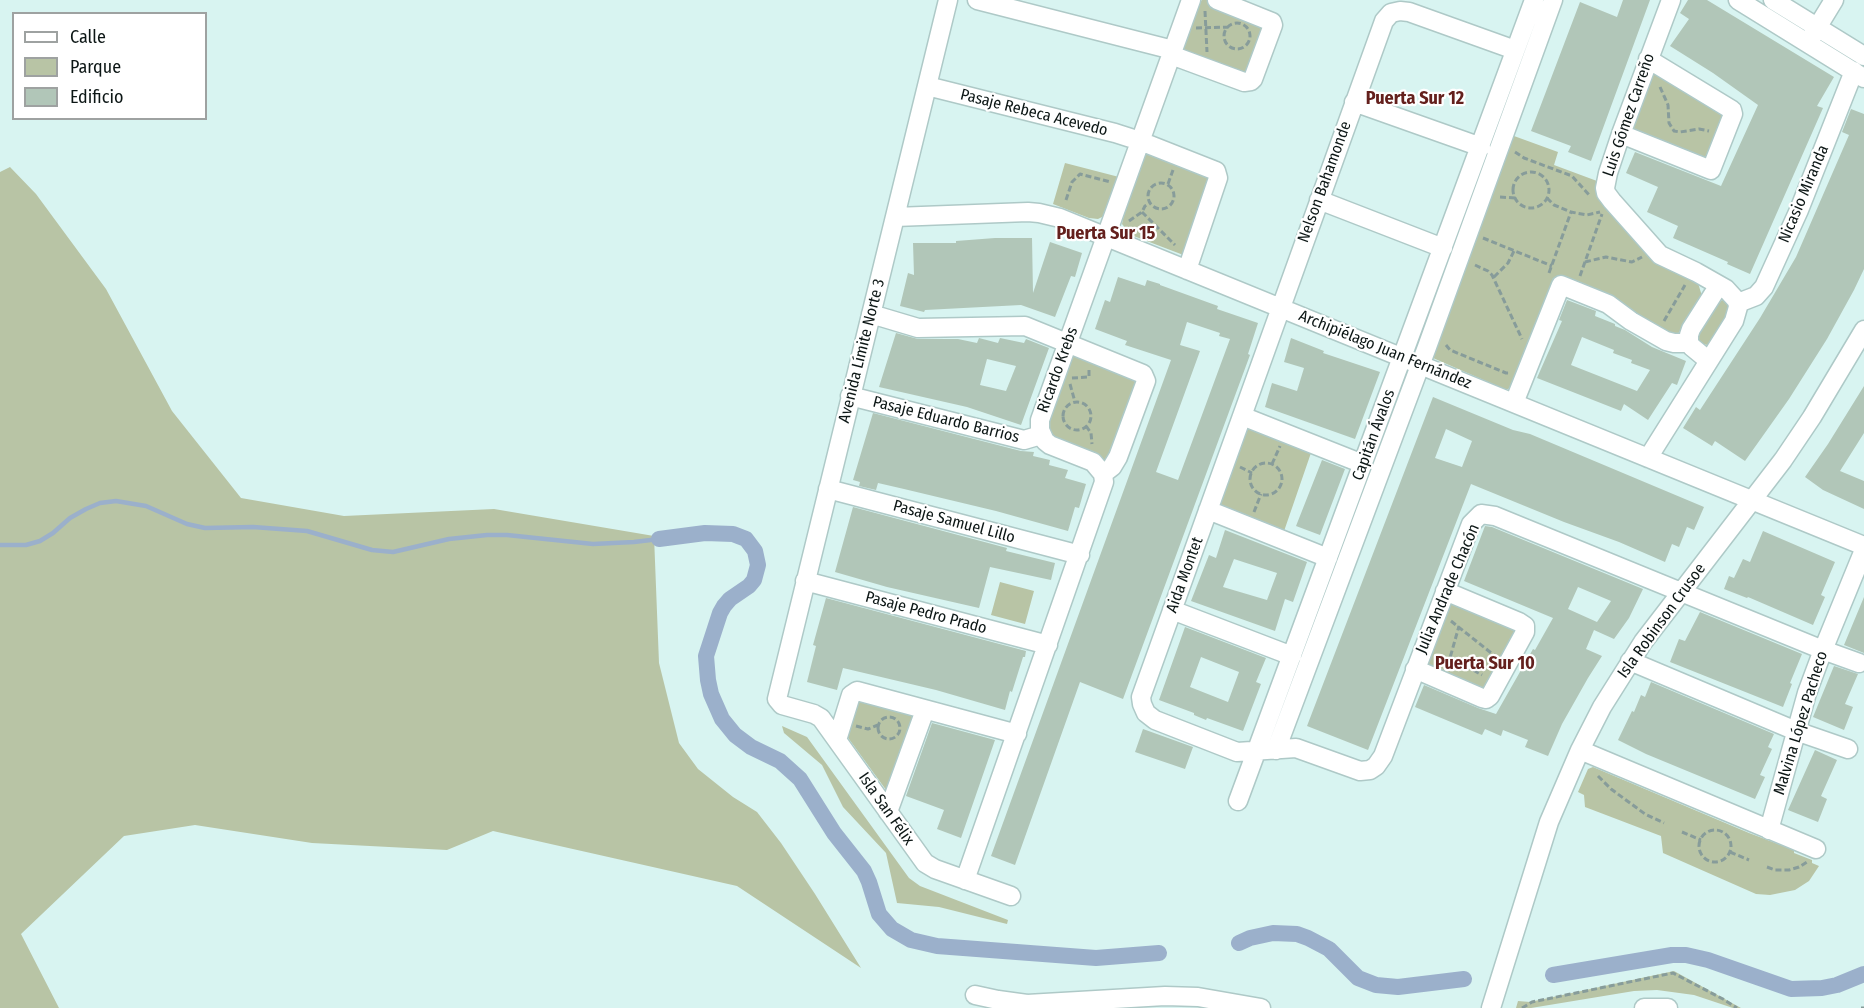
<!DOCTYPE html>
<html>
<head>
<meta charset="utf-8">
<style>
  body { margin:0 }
  #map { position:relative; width:1864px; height:1008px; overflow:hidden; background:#d8f4f1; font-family:"Fira Sans Condensed",sans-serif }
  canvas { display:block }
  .legend { position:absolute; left:12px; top:12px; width:195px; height:108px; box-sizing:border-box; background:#fff; border:2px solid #9ea2a1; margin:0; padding:8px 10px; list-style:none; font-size:18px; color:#0c1615 }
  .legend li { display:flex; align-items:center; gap:12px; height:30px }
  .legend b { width:30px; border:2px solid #9ea2a1 }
</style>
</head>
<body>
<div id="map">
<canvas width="1864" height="1008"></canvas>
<ul class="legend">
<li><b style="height:8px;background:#fff"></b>Calle</li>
<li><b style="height:16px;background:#b8c4a5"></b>Parque</li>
<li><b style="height:16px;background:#b1c6b8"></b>Edificio</li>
</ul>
</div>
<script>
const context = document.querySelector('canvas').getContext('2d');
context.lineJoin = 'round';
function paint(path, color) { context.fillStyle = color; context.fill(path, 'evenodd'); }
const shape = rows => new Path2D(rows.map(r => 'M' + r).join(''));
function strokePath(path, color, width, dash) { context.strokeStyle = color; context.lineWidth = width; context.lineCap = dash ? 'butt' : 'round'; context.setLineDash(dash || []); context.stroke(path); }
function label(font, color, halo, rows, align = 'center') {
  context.font = font + ' "Fira Sans Condensed",sans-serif'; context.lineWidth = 4.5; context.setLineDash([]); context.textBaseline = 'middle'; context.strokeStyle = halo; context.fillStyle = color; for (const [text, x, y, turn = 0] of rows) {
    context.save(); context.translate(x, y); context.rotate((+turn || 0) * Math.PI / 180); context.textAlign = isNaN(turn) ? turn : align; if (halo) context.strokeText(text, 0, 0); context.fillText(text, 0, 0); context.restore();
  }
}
const green = shape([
  [1202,0,1208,0,1264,21,1250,75,1183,51,1198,4],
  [1653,69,1725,113,1710,160,1634,132,1632,128],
  [1514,136,1558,152,1554,165,1597,181,1596,190,1600,200,1658,264,1698,283,1702,296,1676,337,1557,277,1516,384,1508,389,1504,389,1433,358,1432,356],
  [1144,152,1211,174,1186,256,1131,235,1122,224,1124,214],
  [1065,163,1119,177,1106,214,1102,217,1098,219,1089,218,1053,204],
  [10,167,36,194,106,289,172,411,241,498,344,516,494,509,654,536,659,663,679,743,698,769,733,797,757,812,781,843,815,894,861,968,737,886,493,831,447,850,312,843,195,825,124,836,21,934,59,1008,0,1008,0,172],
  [1723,300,1728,303,1730,312,1708,345,1701,344,1699,340,1698,333,1720,301],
  [1073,353,1140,377,1114,458,1105,462,1099,456,1052,438,1046,426],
  [1248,427,1312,450,1282,537,1221,512,1219,503,1242,437],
  [1000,582,1034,591,1025,624,991,615],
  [1451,601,1520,628,1487,693,1425,666,1427,654],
  [854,699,916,712,889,794,846,735],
  [782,726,807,737,909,878,920,886,1008,920,1007,924,939,907,897,903,886,853,843,807,822,765,784,733],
  [1593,767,1749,833,1794,850,1794,853,1812,860,1812,863,1819,866,1809,881,1795,890,1770,895,1756,894,1663,853,1661,836,1585,807,1584,795,1578,792,1588,769],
  [1674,971,1741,1008,1733,1008,1694,995,1657,990,1634,991,1531,1008,1516,1008,1518,1001,1530,1002]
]);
const stream = shape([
  [0,545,26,545,40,541,53,533,70,518,86,509,100,503,116,501,146,506,187,524,205,528,253,527,307,531,372,550,393,552,449,539,487,535,507,535,593,544,634,542,659,539]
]);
const canal = shape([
  [659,539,705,533,733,534,746,539,755,551,758,565,754,580,749,586,730,599,724,606,720,613,706,656,708,680,711,694,722,719,735,735,751,747,780,761,800,779,834,833,864,871,869,882,879,914,892,929,911,940,937,946,1096,958,1159,953],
  [1239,943,1250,938,1273,933,1297,934,1308,938,1329,949,1358,978,1376,985,1398,987,1464,979],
  [1553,975,1672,955,1686,955,1708,960,1791,989,1822,988,1837,985,1864,974]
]);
const building = shape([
  [1623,0,1650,0,1591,161,1568,152,1571,146,1531,131,1580,2,1617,17],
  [1688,0,1707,0,1834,77,1817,106,1823,108,1750,274,1727,264,1728,262,1673,238,1678,226,1647,212,1658,187,1626,173,1635,152,1721,186,1758,105,1713,73,1670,46,1689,19,1680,13],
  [1851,109,1864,114,1864,269,1854,290,1827,339,1789,399,1745,461,1715,441,1712,446,1683,428,1696,407,1700,410,1760,318,1796,257,1849,135,1842,132],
  [995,238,1032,238,1033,293,1050,242,1082,253,1075,277,1071,276,1055,317,1021,305,925,310,924,312,900,306,908,273,914,275,913,243,956,243,956,241],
  [1118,277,1145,286,1147,280,1160,284,1160,285,1218,306,1217,309,1258,323,1248,354,1250,355,1123,699,1080,682,1015,865,991,856,1171,360,1125,345,1127,341,1095,329,1105,300,1110,302],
  [1187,322,1220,333,1219,336,1230,339,1178,480,1156,472,1200,351,1180,345],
  [1567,300,1596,311,1595,316,1615,324,1615,326,1625,330,1652,347,1686,361,1677,385,1672,383,1648,420,1624,404,1621,411,1537,378,1562,321,1559,320],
  [1582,337,1614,350,1613,353,1632,360,1631,363,1650,370,1637,391,1571,365],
  [896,333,918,339,958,339,977,343,979,338,998,343,1000,338,1024,343,1026,339,1049,348,1021,425,967,407,879,387],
  [987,359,1016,366,1006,391,980,385],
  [1291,338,1324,351,1323,353,1380,372,1355,439,1265,407,1272,383,1297,391,1304,368,1284,362],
  [1864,386,1864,433,1840,471,1864,481,1864,509,1823,490,1805,477,1828,444],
  [1433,397,1513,430,1530,434,1704,507,1694,530,1687,527,1679,547,1672,544,1665,562,1619,542,1564,522,1471,484,1368,750,1307,726],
  [1446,429,1472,441,1462,467,1435,458],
  [873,413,1021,451,1034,452,1033,456,1050,460,1049,465,1068,470,1065,478,1086,484,1079,508,1075,507,1068,531,996,511,904,489,878,483,876,490,859,486,860,482,853,480],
  [1322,460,1345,469,1320,535,1296,526],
  [853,507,1007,548,1006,551,1055,563,1051,580,990,567,979,608,887,587,835,572],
  [1485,526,1492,527,1643,589,1629,618,1614,639,1594,630,1586,649,1602,656,1588,678,1562,724,1548,756,1525,747,1528,740,1503,730,1501,736,1485,729,1482,735,1415,707,1424,685,1478,708,1496,714,1533,649,1535,650,1553,618,1464,581],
  [1578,587,1611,601,1597,622,1568,609],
  [1225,530,1307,562,1293,602,1285,599,1275,631,1191,601,1209,555,1216,558],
  [1234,559,1277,573,1267,600,1223,587],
  [1763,531,1835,562,1821,595,1825,597,1813,625,1748,597,1747,598,1724,589,1729,576,1734,578,1743,559,1750,562],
  [1864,597,1864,653,1844,645],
  [826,598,1026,651,1025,657,1023,657,1012,692,1010,691,1005,710,936,690,843,668,837,690,807,682,816,646,813,645],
  [1700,612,1802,654,1790,683,1792,684,1783,707,1670,662,1679,639,1685,641],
  [1185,627,1266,658,1256,682,1261,684,1243,731,1207,718,1206,720,1194,715,1194,713,1159,700],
  [1201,657,1239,672,1228,702,1190,687],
  [1834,666,1858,674,1845,704,1853,707,1844,730,1813,717],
  [1651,682,1774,734,1768,747,1772,749,1760,775,1765,777,1755,799,1646,754,1618,740,1632,711,1634,712,1641,695,1645,697],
  [932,723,995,740,961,838,937,829,944,810,906,796],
  [1143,729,1193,747,1185,769,1135,752],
  [1815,750,1837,760,1821,796,1827,799,1818,822,1788,810]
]);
const path = shape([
  [1205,11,1207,52],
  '1224 36a13 13 0 1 1 26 0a13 13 0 1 1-26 0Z',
  [1196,28,1228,27],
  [1660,87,1668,105,1669,123,1674,131,1680,132,1699,129,1709,131],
  [1515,152,1524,158,1572,176,1590,196],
  '1513 190a18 18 0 1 1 36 0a18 18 0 1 1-36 0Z',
  '1148 196a13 13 0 1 1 26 0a13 13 0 1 1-26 0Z',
  [1168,184,1173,170],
  [1500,197,1515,198],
  [1547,198,1554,205,1571,212,1587,215,1600,212],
  [1066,200,1072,182,1080,174,1111,182],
  [1142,212,1175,245],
  [1129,221,1142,212,1145,206,1150,203],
  [1483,238,1552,266],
  [1585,262,1606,257,1632,262,1642,257],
  [1475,265,1488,271,1492,275,1522,339],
  [1549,273,1571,212],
  [1580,276,1602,214],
  [1494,277,1508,263,1514,251],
  [1664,321,1685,285],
  [1446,345,1450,350,1506,373,1510,373],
  [1072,378,1089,377,1089,368],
  [1070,384,1075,402],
  '1063 416a14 14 0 1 1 28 0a14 14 0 1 1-28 0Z',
  [1086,426,1091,433,1092,444],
  '1250 479a16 16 0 1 1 32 0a16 16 0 1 1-32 0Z',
  [1272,464,1280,446],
  [1240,467,1252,473],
  [1254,512,1261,494],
  [1451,621,1495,656],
  [1450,657,1482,675],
  [1448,665,1459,626],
  '878 728a11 11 0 1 1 22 0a11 11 0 1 1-22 0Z',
  [856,726,868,729,878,725],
  [1598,776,1611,789,1645,814,1664,823],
  '1699 846a16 16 0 1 1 32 0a16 16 0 1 1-32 0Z',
  [1682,832,1701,840],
  [1730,852,1749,860],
  [1767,867,1775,870,1789,870,1799,867,1807,862],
  [1522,1008,1532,1002,1673,973,1723,999,1737,1008],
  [1861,1008,1864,1008]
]);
const minor = shape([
  [948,0,777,699,782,705,814,714,821,718,925,863,935,869,1011,896],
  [977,0,1173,50],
  [1738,0,1864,78],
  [1773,0,1864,56],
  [1812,36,1834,0],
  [1515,50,1409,12,1400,11,1391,13,1384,21,1141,697,1142,704,1146,713,1155,720,1237,752,1296,748,1360,771,1370,770,1376,766,1383,756,1471,524,1481,514,1495,516,1823,650,1859,663],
  [1171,55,1244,82,1251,81,1253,79,1273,25,1272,22,1217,0],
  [927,86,1115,133,1140,141,1216,171,1218,178,1187,270],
  [1354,102,1481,147],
  [1621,134,1711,170,1733,114,1732,110,1648,59],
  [1319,200,1443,248],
  [895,217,1028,212,1039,213,1060,218,1864,546],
  [1738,303,1756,296,1764,287,1799,210,1854,71],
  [871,314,918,328,1025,326,1143,374,1146,381,1118,457,1112,467,1103,474],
  [1709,361,1692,347,1689,343,1689,335,1691,329,1719,285],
  [850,396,1024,440,1041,435],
  [1514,403,1561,285,1608,304,1631,321,1666,341,1674,343,1689,343],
  [1242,416,1363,464],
  [1648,458,1734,321,1738,307,1737,301,1726,289,1696,272,1660,255,1612,201,1606,193,1605,188,1608,173,1621,134,1671,0],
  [828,489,1080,555],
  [1208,510,1328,558],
  [805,581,1048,645],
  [1172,610,1292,656],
  [1630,661,1796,731,1848,749],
  [1415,669,1482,698,1486,699,1490,696,1525,632,1525,626,1519,622,1445,591],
  [837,740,851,695,857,691,1017,734],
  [1276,750,1427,347,1553,0],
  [1580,750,1816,849],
  [1238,801,1534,0],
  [888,812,925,710],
  [1769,830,1807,693,1823,650,1864,550],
  [965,880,1104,482,1103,474,1093,462,1050,445,1045,441,1040,430,1040,420,1191,0],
  [975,995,998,1000,1027,1004,1165,996,1198,997,1261,1008],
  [1491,1008,1549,822,1580,750,1602,707,1643,642,1783,460,1812,417,1864,330],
  [1644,1008,1668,1008]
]);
const streetNames = [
  ["Pasaje Rebeca Acevedo",1034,113,14],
  ["Luis Gómez Carreño",1629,115,-71],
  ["Nelson Bahamonde",1325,182,-70],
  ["Nicasio Miranda",1804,194,-67],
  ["Archipiélago Juan Fernández",1385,350,22],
  ["Avenida Límite Norte 3",862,351,-76],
  ["Ricardo Krebs",1058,370,-70],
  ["Pasaje Eduardo Barrios",946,420,14],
  ["Capitán Ávalos",1374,435,-70],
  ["Pasaje Samuel Lillo",954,522,15],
  ["Aida Montet",1185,575,-70],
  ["Julia Andrade Chacón",1448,589,-67],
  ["Pasaje Pedro Prado",926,613,15],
  ["Isla Robinson Crusoe",1662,621,-54],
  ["Malvina López Pacheco",1801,723,-73],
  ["Isla San Félix",886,809,55]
];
const neighbourhoodNames = [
  ["Puerta Sur 12",1415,99],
  ["Puerta Sur 15",1106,234],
  ["Puerta Sur 10",1485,664]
];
paint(green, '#b8c4a5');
strokePath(stream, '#9bb0cb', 4.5);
strokePath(canal, '#9bb0cb', 16);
paint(building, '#b1c6b8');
strokePath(minor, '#aec9c7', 21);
strokePath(path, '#879c9a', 3, [6, 3]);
strokePath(minor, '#fff', 18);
label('16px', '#0c1615', '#fff', streetNames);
label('bold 18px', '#64201d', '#fff', neighbourhoodNames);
</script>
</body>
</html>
